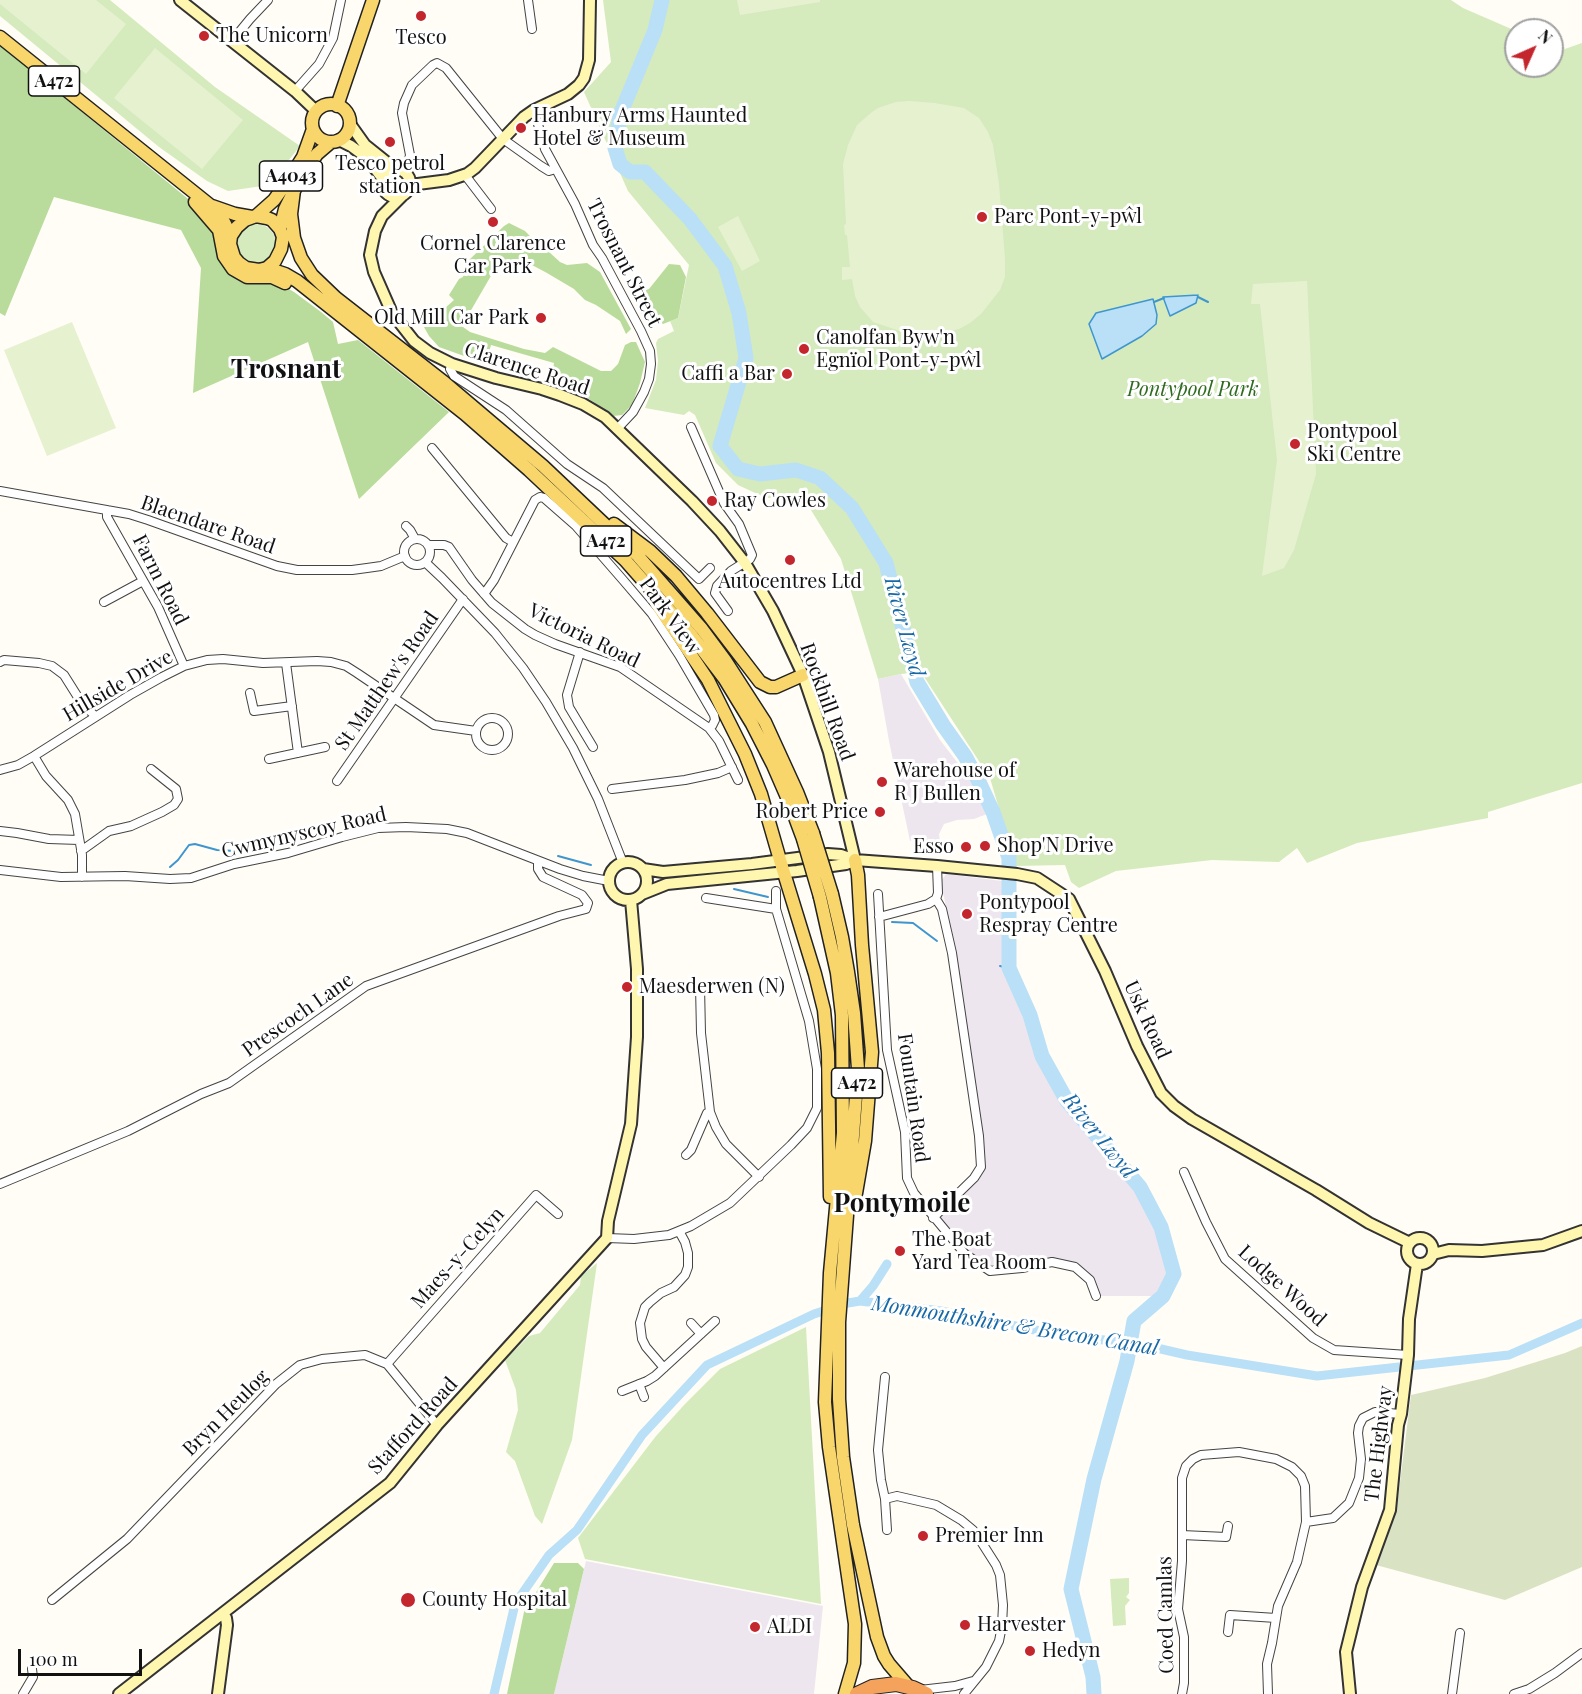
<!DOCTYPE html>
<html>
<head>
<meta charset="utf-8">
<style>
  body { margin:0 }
  #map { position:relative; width:1582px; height:1694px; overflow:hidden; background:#fffdf5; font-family:"Playfair Display",serif }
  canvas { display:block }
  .north { position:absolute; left:1504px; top:18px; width:60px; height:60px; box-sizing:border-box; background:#fff; border:2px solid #a0a0a0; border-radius:50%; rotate:45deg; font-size:16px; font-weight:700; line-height:24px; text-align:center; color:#111 }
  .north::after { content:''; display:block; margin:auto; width:21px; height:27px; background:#c4262e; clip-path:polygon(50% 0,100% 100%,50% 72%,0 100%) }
  .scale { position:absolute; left:18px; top:1649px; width:124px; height:27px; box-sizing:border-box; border:3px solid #111; border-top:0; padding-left:8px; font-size:18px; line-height:21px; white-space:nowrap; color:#111; -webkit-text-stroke:4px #fff; paint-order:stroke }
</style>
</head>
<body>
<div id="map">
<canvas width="1582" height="1694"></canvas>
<div class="north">N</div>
<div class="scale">100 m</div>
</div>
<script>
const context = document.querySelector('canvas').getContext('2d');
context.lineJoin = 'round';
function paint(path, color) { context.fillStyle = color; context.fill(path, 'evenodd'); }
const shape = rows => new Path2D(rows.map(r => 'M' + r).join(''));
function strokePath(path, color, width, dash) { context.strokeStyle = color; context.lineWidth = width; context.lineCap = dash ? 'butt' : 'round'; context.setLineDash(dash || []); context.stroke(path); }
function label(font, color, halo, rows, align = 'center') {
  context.font = font + ' "Playfair Display",serif'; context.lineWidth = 6; context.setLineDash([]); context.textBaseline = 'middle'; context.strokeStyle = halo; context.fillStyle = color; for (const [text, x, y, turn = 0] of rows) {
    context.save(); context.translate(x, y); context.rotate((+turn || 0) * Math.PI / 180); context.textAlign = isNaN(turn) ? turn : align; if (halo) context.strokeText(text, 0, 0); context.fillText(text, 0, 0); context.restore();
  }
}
const industrial = shape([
  [901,674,940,740,967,775,987,814,974,819,957,820,944,824,939,834,941,851,931,854,927,854,924,844,915,846,914,840,910,841,889,741,878,679],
  [946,874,1002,881,1009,968,1030,1015,1042,1056,1067,1101,1140,1187,1161,1227,1174,1274,1163,1296,1096,1296,1090,1280,1075,1268,1052,1262,990,1271,965,1254,933,1218,981,1167,956,952,942,888,942,880],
  [586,1561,823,1606,814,1694,554,1694]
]);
const green = shape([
  [0,0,110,0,215,87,300,146,269,185,228,191,207,181,159,147,0,16],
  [603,0,1451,0,1463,8,1516,31,1516,66,1552,66,1552,46,1562,50,1582,43,1582,783,1488,812,1488,818,1357,843,1307,863,1297,848,1279,862,1212,860,1116,871,1079,888,1071,882,1065,865,1016,866,990,778,921,672,901,674,878,679,841,559,803,497,766,498,738,485,716,463,695,415,689,411,684,415,645,408,656,380,658,361,656,343,658,339,674,331,670,321,678,318,689,265,628,191,584,92,611,62],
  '236 244a20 20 0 1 1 40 0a20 20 0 1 1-40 0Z',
  [597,1263,572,1440,542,1524,535,1516,515,1461,506,1452,518,1410,516,1390,505,1360,529,1336,540,1333,580,1285,581,1276],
  [806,1327,821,1604,585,1559,578,1538,656,1436,685,1404,720,1369],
  [1129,1578,1129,1593,1126,1597,1130,1600,1125,1606,1126,1625,1113,1626,1110,1579]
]);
const forest = shape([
  [0,45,193,203,216,225,223,252,294,292,321,312,333,322,338,344,358,340,449,412,359,499,308,342,193,393,201,268,181,230,54,197,5,316,0,313],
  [509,223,525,231,532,238,540,250,543,248,548,251,560,262,567,265,587,263,600,272,631,329,626,334,620,321,596,305,585,300,574,289,547,273,532,265,507,262,499,262,463,324,463,327,470,332,524,349,545,353,553,347,601,371,611,371,618,364,625,345,631,342,636,342,645,362,640,383,632,405,622,415,613,416,589,399,569,389,566,380,553,370,554,363,491,345,487,359,478,361,439,347,429,336,424,327,454,300,449,295,459,279,463,277,467,262,504,226],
  [669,264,680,265,686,277,678,318,663,324,651,323,644,318,631,295,649,289],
  [554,1563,578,1563,584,1569,554,1694,507,1694,524,1612]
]);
const cemetery = shape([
  [1582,1346,1582,1567,1505,1600,1376,1565,1398,1498,1411,1395,1485,1378,1565,1353]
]);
const pitch = shape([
  [0,0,96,0,126,24,86,74,0,4],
  [737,0,820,0,820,2,740,15],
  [155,48,243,120,202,169,114,98],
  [909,101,934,103,964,108,979,118,988,132,993,145,999,184,1005,259,1005,277,1000,290,981,314,970,323,959,329,935,334,900,331,873,322,860,307,855,296,852,279,842,280,842,267,850,267,847,235,845,235,844,225,846,224,843,164,848,145,857,125,872,112,878,108,896,102],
  [738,216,760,261,742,271,718,227],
  [1307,281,1316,474,1294,550,1284,568,1262,576,1277,460,1260,304,1251,304,1253,284],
  [72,322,116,428,47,456,4,350]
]);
const water = shape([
  [1198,295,1196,303,1170,316,1163,297,1198,295],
  [1153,299,1157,315,1156,324,1142,336,1102,359,1089,324,1096,313,1153,299]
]);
const stream = shape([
  [1198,297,1208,302],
  [1154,302,1164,298],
  [558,856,591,865],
  [170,867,178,860,189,845,195,844,217,850,235,851],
  [734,889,768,897],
  [892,922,913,923,937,941],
  [1000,966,1009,968]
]);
const canal = shape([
  [860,1301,873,1286,887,1264],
  [494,1694,515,1604,549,1555,577,1530,642,1435,707,1365,814,1314,848,1303,860,1301,941,1311,1045,1332,1148,1346,1187,1355,1317,1376,1509,1355,1582,1323]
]);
const river = shape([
  [662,0,655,30,620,115,615,148,620,164,630,172,645,172,690,219,725,266,739,313,746,358,720,446,738,469,760,474,796,470,820,478,852,508,886,563,917,682,943,725,965,756,979,782,993,812,1009,858,1009,968,1030,1015,1042,1056,1067,1101,1140,1187,1161,1227,1174,1274,1163,1296,1134,1321,1127,1361,1094,1479,1071,1589,1093,1677,1094,1694]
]);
const street = shape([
  [528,0,532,29],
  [232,41,250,19,268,0],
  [295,91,319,64,333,38,341,0],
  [534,110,545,149,575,204,593,245,602,258,641,331,650,351,651,364,649,379,644,392,633,412,617,429],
  [406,173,410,155,402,113,404,103,412,85,433,65,437,63,446,68,503,139,541,166,549,171,556,169],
  [465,175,491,209],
  [452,364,450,369,454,376,506,410,567,464,603,488,699,579,710,568],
  [691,427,724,503,739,524,752,555,750,559,731,571,717,586,715,593,728,611],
  [432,448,506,538,513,542],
  [0,491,129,514,148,520,277,566,297,570,352,570,367,568,381,566,405,556],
  [107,510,107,517,158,607,184,666],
  [406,526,410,530,415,539],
  '404 552a13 13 0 1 1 26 0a13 13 0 1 1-26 0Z',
  [429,545,444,545,449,547,472,580,492,603,525,629,535,635,555,644,620,667,709,728],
  [425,562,442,578,495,633,523,668,546,702,573,748,598,799,623,863],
  [484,594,494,580,535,500,540,497,544,498,576,526,623,580,652,614,679,655,714,715,715,720,712,726,709,728,719,741,738,780],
  [104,602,143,581],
  [580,652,567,695,569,707,593,747],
  [0,662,4,660,39,663,52,666,64,675,81,702,95,716],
  [286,663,298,753],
  [250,693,254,711,292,706],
  '476 734a16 16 0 1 1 32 0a16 16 0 1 1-32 0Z',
  [34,756,46,776,68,800,75,814,82,855,82,877],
  [269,759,325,747],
  [0,770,18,765,34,756,130,695,162,677,184,666,207,660,223,659,263,663,317,661,331,662,346,666,357,673,434,725,476,731],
  [337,781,463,599],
  [612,789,685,780,718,773,732,767],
  [0,831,17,833,49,839,79,840],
  [81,851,109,831,131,826,162,812,174,805,178,799,176,789,151,769],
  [0,870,61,877,125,876,170,879,191,878,234,864,288,853,342,837,378,828,406,827,447,829,467,833,560,869,583,876,609,881],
  [878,894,887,1050,905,1132,907,1178,914,1193,965,1254,990,1271,1022,1268,1052,1262,1075,1267,1090,1280,1096,1296],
  [776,909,776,891],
  [879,917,928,904,936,899,938,893,937,866],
  [700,986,701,1033,710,1112,716,1127,726,1144,759,1177],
  [686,1155,691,1150,707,1113,710,1112],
  [1184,1172,1206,1222,1225,1259,1313,1338,1334,1350,1408,1355],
  [0,1184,128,1131,201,1094,229,1083,366,986,559,916,586,909,588,903,582,895,543,877,538,869,538,862],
  [933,1218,974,1178,981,1167,979,1136,952,953,942,909,936,899],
  [607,1238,634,1239,669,1235,691,1226,730,1203,791,1145,807,1128,817,1108,817,1069,809,1021,776,909,706,898],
  [691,1323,701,1334],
  [387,1364,536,1195,558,1214],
  [664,1368,646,1347,642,1339,640,1323,645,1307,650,1302,661,1293,674,1287,685,1275,688,1267,688,1253,685,1242,679,1231],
  [885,1377,878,1450,881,1480,885,1499,887,1530],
  [639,1384,644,1397],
  [622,1391,647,1381,655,1376,715,1321],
  [885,1499,897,1496,936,1505,961,1520,973,1530,982,1543,996,1565,1000,1575,1003,1605,1002,1626,999,1641,986,1667,964,1694],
  [1306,1522,1333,1518,1349,1503,1359,1478,1361,1459,1358,1433,1359,1426,1363,1418,1375,1412,1401,1414],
  [1182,1535,1226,1537,1228,1526],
  [52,1600,127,1539,276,1384,300,1365,322,1359,365,1355,387,1364,437,1425],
  [1228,1632,1230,1615,1276,1618],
  [920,1690,955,1686,973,1681],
  [23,1694,33,1677,32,1669],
  [1182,1694,1184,1683,1184,1637,1178,1609,1182,1561,1182,1478,1186,1466,1193,1459,1201,1455,1239,1452,1276,1459,1292,1467,1301,1476,1305,1486,1306,1522,1297,1562,1278,1606,1272,1643,1267,1664,1268,1694],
  [1452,1694,1460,1633],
  [1514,1694,1529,1689,1555,1673,1582,1653]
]);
const secondary = shape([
  [180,0,295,91,316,111],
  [350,124,365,145,395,169],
  [339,140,351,146,366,157,383,179],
  '382 183a14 14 0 1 1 28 0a14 14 0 1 1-28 0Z',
  [410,185,449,180,467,174,475,168,524,117,534,110,568,94,579,85,584,78,589,60,590,0],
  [402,196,382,216,375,231,370,255,374,272,392,313,414,341,430,353,452,364,496,378,542,389,560,395,583,404,605,417,692,501,720,531,745,563,773,611,803,675,829,752,855,860],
  '609 881a19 19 0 1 1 38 0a19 19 0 1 1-38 0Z',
  [643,869,663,872,752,864,828,854,841,855,855,860,937,866,1017,874,1037,878,1069,899,1105,971,1137,1046,1161,1093,1174,1106,1192,1119,1316,1190,1369,1223,1410,1243],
  [642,894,667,884,797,871,846,864,854,861],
  '1407 1251a13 13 0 1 1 26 0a13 13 0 1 1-26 0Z',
  [1433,1254,1449,1250,1482,1251,1543,1245,1582,1231],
  [119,1694,390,1483,437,1425,607,1238,608,1221,631,1124,637,1037,637,969,631,900],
  [218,1694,227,1625,226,1618,223,1613],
  [1350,1694,1346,1652,1362,1587,1390,1510,1398,1425,1401,1414,1408,1355,1409,1319,1417,1264]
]);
const primary = shape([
  [0,37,211,206,224,222,231,236],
  '312 123a19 19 0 1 1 38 0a19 19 0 1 1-38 0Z',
  [337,106,373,0],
  [294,190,291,214,294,238,301,258,312,275,336,298,445,383,543,466,638,556,702,629,725,660,765,722,797,792,813,833],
  [195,202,219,230,224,256,233,269,247,277,272,277,285,283],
  [212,206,235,214,252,217],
  [256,216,267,218,272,220,280,229,283,237,281,249,275,261,267,268,259,270,246,268,239,263,234,257,230,244,231,236,237,227,245,220,256,216],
  [256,216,274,200,289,179,303,157,313,129],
  [280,229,285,209,300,179,317,154,331,142],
  [267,268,285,274,297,281,465,414,529,470,625,560,692,636,724,678,752,724,773,765,790,804,803,839],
  [614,524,650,551,676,576,707,613,760,682,770,687,776,687,803,675],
  [656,603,708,680,745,754,761,794,780,860,815,974,824,1010,828,1053,830,1197],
  [855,860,858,875,862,945,872,1052,865,1141,855,1199],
  [832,894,842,937,848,972,854,1013,858,1069,839,1322,839,1399,843,1457,853,1525,877,1637,884,1656,889,1664,908,1686],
  [820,897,837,973,842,1015,843,1133,830,1273,825,1402,829,1447,855,1624,854,1663,845,1694]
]);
const highway = shape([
  [857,1694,872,1687,896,1684,913,1688,926,1694]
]);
const primaryBridge = shape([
  [813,833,832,894],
  [803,839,820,897]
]);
const markers = [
  [421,16,6,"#c4262e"],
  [204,36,6,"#c4262e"],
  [521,128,6,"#c4262e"],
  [390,142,6,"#c4262e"],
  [982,217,6,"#c4262e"],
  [493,222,6,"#c4262e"],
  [541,318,6,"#c4262e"],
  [804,349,6,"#c4262e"],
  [787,374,6,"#c4262e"],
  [1295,444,6,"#c4262e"],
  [712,501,6,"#c4262e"],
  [790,560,6,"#c4262e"],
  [882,782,6,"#c4262e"],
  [880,812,6,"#c4262e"],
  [985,846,6,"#c4262e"],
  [966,847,6,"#c4262e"],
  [967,914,6,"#c4262e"],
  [627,987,6,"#c4262e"],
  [900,1251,6,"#c4262e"],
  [923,1536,6,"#c4262e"],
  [408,1600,8,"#c4262e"],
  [965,1625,6,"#c4262e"],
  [755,1627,6,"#c4262e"],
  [1030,1651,6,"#c4262e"]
];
const shields = [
  [54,81,51],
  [291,176,63],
  [606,541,51],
  [857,1083,51]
];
const shieldNames = [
  ["A472",54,81],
  ["A4043",291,176],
  ["A472",606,541],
  ["A472",857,1083]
];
const poiNames = [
  ["The Unicorn",216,36],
  ["Tesco",421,38,"center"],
  ["Hanbury Arms Haunted",533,116],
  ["Hotel & Museum",533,139],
  ["Tesco petrol",390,164,"center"],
  ["station",390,187,"center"],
  ["Parc Pont-y-pŵl",994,217],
  ["Cornel Clarence",493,244,"center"],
  ["Car Park",493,267,"center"],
  ["Old Mill Car Park",529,318,"right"],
  ["Canolfan Byw'n",816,338],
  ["Egnïol Pont-y-pŵl",816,361],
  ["Caffi a Bar",775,374,"right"],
  ["Pontypool",1307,432],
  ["Ski Centre",1307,455],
  ["Ray Cowles",724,501],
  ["Autocentres Ltd",790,582,"center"],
  ["Warehouse of",894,771],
  ["R J Bullen",894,794],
  ["Robert Price",868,812,"right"],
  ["Shop'N Drive",997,846],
  ["Esso",954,847,"right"],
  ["Pontypool",979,903],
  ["Respray Centre",979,926],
  ["Maesderwen (N)",639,987],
  ["The Boat",912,1240],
  ["Yard Tea Room",912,1263],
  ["Premier Inn",935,1536],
  ["County Hospital",422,1600],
  ["Harvester",977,1625],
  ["ALDI",767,1627],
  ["Hedyn",1042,1651]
];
const streetNames = [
  ["Trosnant Street",624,263,63],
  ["Clarence Road",527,369,18],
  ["Blaendare Road",208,525,19],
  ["Farm Road",160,580,63],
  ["Park View",670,616,54],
  ["Victoria Road",584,636,26],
  ["St Matthew's Road",387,681,-55],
  ["Hillside Drive",118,686,-30],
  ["Rockhill Road",827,702,70],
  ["Cwmynyscoy Road",304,833,-13],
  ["Prescoch Lane",298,1015,-35],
  ["Usk Road",1147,1020,65],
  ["Fountain Road",913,1098,82],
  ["Maes-y-Celyn",458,1258,-48],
  ["Lodge Wood",1282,1286,42],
  ["Bryn Heulog",226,1413,-45],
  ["Stafford Road",413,1426,-48],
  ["The Highway",1379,1444,-83],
  ["Coed Camlas",1166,1615,-91]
];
const parkNames = [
  ["Pontypool Park",1193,390]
];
const waterNames = [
  ["River Lwyd",904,627,75],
  ["River Lwyd",1099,1136,51],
  ["Monmouthshire & Brecon Canal",1015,1326,9]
];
const districtNames = [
  ["Trosnant",286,370],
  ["Pontymoile",902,1204]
];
paint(industrial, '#eee6ef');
paint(green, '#d5ebbd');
paint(forest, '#b9dc9c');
paint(cemetery, '#d9e3c4');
paint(pitch, '#e6f2cf');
paint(water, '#b9e0f7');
strokePath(water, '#3f96cf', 1.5);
strokePath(stream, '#3f96cf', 2);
strokePath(canal, '#b9e0f7', 9);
strokePath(river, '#b9e0f7', 15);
strokePath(street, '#444', 10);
strokePath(secondary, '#333', 14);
strokePath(primary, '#222', 15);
strokePath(highway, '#222', 16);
strokePath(street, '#fff', 8);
strokePath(secondary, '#fff6b0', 10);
strokePath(primary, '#f9d66b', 12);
strokePath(highway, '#f5a25d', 14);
strokePath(primaryBridge, '#222', 15, []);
strokePath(primaryBridge, '#f9d66b', 12);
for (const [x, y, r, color] of markers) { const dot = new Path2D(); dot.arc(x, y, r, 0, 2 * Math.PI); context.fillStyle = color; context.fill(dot); strokePath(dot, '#fff', 2); }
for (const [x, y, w] of shields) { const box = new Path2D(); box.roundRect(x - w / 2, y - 15, w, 30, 4.5); context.fillStyle = '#fff'; context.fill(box); strokePath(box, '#111', 1.5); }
label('bold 18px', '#111', null, shieldNames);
label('20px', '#111', '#fff', poiNames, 'left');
label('20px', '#111', '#fff', streetNames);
label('italic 20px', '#2f6b1f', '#fff', parkNames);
label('italic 21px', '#1768a6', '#fff', waterNames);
label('bold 26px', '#111', '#fff', districtNames);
</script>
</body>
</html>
